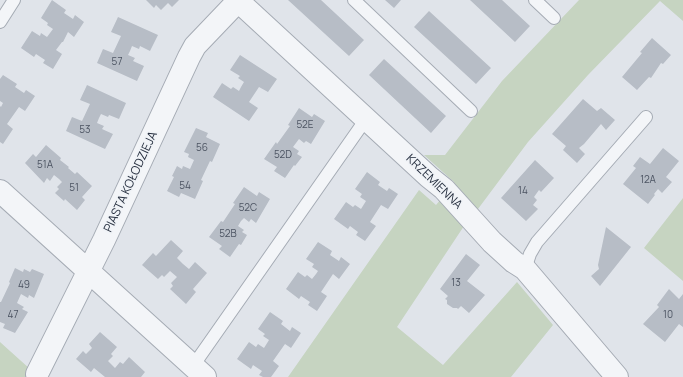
<!DOCTYPE html>
<html>
<head>
<meta charset="utf-8">
<style>
  body { margin:0 }
  canvas { display:block; background:#e0e4ea }
</style>
</head>
<body>
<canvas width="683" height="377"></canvas>
<script>
const context = document.querySelector('canvas').getContext('2d');
context.lineJoin = 'round';
function paint(path, color) { context.fillStyle = color; context.fill(path, 'evenodd'); }
const shape = rows => new Path2D(rows.map(r => 'M' + r).join(''));
function strokePath(path, color, width, dash) { context.strokeStyle = color; context.lineWidth = width; context.lineCap = dash ? 'butt' : 'round'; context.setLineDash(dash || []); context.stroke(path); }
function label(font, color, halo, rows, align = 'center') {
  context.font = font + ' Manrope,sans-serif'; context.lineWidth = 3.5; context.setLineDash([]); context.textBaseline = 'middle'; context.strokeStyle = halo; context.fillStyle = color; for (const [text, x, y, turn = 0] of rows) {
    context.save(); context.translate(x, y); context.rotate((+turn || 0) * Math.PI / 180); context.textAlign = isNaN(turn) ? turn : align; if (halo) context.strokeText(text, 0, 0); context.fillText(text, 0, 0); context.restore();
  }
}
const green = shape([
  [579,0,683,0,683,21,660,1,588,75,528,142,475,213,450,187,454,182,424,155,445,155,502,81],
  [419,190,436,205,441,199,464,226,397,327,443,365,517,282,553,325,511,377,288,377],
  [683,198,683,281,644,248],
  [0,342,20,360,39,377,0,377]
]);
const building = shape([
  [52,0,66,10,64,13,73,19,75,15,84,22,74,37,68,32,63,42,62,42,56,50,62,54,53,69,43,63,45,60,36,54,34,57,21,48,32,31,40,36,41,33,47,37,53,29,47,25,48,23,41,18],
  [146,0,179,0,172,7,168,3,161,10,156,5,154,8],
  [288,0,321,0,364,40,349,56],
  [385,0,401,0,394,8],
  [470,0,502,0,530,26,515,42],
  [429,11,491,68,476,84,414,27],
  [118,17,158,35,150,51,140,46,139,49,132,46,130,51,128,55,135,58,133,61,144,66,137,81,97,63,103,49,113,53,121,36,111,32],
  [652,38,671,55,663,64,661,63,651,78,649,77,637,90,622,77,642,53,640,52],
  [240,55,277,79,268,92,259,87,249,102,258,108,249,121,213,97,222,83,231,89,233,87,239,91,241,87,244,82,238,78,240,76,230,70],
  [384,59,446,116,431,133,369,75],
  [3,75,17,84,15,87,24,93,26,90,35,96,25,111,19,107,7,124,13,129,3,144,0,142,0,106,1,107,3,103,0,101,0,79],
  [87,85,126,103,119,119,109,115,108,117,101,114,99,118,97,123,104,126,102,129,113,134,105,149,66,131,72,117,82,121,90,104,80,100],
  [583,99,597,111,601,108,615,120,606,130,601,124,584,144,579,148,585,154,577,163,563,150,566,146,552,134],
  [299,108,312,117,314,114,325,121,311,144,306,141,304,143,299,139,293,147,299,151,297,154,302,157,295,166,294,165,285,178,274,171,277,167,264,159,276,142,277,144,290,126,288,125],
  [196,128,208,133,206,137,220,144,212,162,210,161,201,180,203,181,195,199,181,193,179,197,167,191,174,177,172,176,177,166,182,169,183,166,190,169,194,160,188,157,189,154,184,152],
  [46,145,61,158,60,160,69,167,68,168,75,174,77,172,92,186,82,197,85,200,77,210,65,199,64,201,55,193,59,189,57,187,62,182,59,179,54,175,50,181,47,178,44,183,25,163,33,154,36,157],
  [663,148,679,161,666,177,672,182,662,193,658,189,654,194,655,195,648,204,623,184,636,168,633,166,640,157,650,164],
  [535,160,554,178,541,192,539,190,534,197,537,200,533,205,538,209,526,221,501,198],
  [367,172,380,182,378,185,387,191,389,188,398,194,388,209,381,205,370,222,376,226,365,241,356,235,358,232,350,226,348,229,334,219,346,202,353,207,355,205,361,209,366,201,360,197,362,194,355,189],
  [244,187,257,196,259,192,270,199,256,223,251,219,249,222,244,218,241,221,238,226,244,230,242,232,247,235,241,245,239,244,230,257,219,249,222,246,209,237,221,221,223,222,235,204,233,203],
  [606,227,631,247,600,286,591,276,599,269,598,265],
  [171,240,183,251,177,258,183,264,189,269,195,262,207,273,193,289,196,292,186,304,170,289,173,286,171,283,177,277,170,271,164,277,162,275,158,279,142,265,153,253,156,256],
  [318,242,332,251,330,255,339,261,341,257,350,264,339,279,333,274,321,292,327,296,317,311,308,305,310,302,301,296,299,299,286,289,298,272,305,277,307,275,312,279,316,274,318,271,312,267,314,264,306,259],
  [466,254,480,265,467,281,485,295,469,313,461,306,458,309,457,308,453,308,447,304,447,300,445,299,448,296,440,289],
  [15,268,23,272,24,269,30,272,32,269,44,274,34,298,29,295,28,298,21,294,17,303,24,307,22,309,28,312,15,333,3,328,5,324,0,322,0,302,1,302,10,283,9,282],
  [669,289,679,299,683,294,683,327,679,324,665,342,643,324,659,307,657,305],
  [270,312,283,321,281,324,290,331,292,327,301,333,291,348,285,344,273,361,279,366,271,377,263,377,259,375,262,371,253,365,251,369,237,359,249,342,256,347,258,344,264,348,269,340,263,336,265,334,258,329],
  [100,332,117,347,111,354,113,356,108,361,115,368,120,362,123,364,129,357,145,372,141,377,105,377,94,368,91,372,76,359,83,351,86,354,92,348,89,344]
]);
const lane = shape([
  [354,0,471,111],
  [535,0,554,18],
  [0,22,14,0],
  [525,269,530,254,537,242,646,117],
  [193,366,366,119]
]);
const street = shape([
  [237,0,429,177,444,189,492,242,514,262,525,269,617,377],
  [0,191,205,377],
  [37,374,104,240,189,57,195,46,239,0]
]);
const numberNames = [
  ["57",117,62],
  ["52E",305,125],
  ["53",85,130],
  ["56",202,148],
  ["52D",283,155],
  ["51A",45,165],
  ["12A",648,180],
  ["54",185,186],
  ["51",74,188],
  ["14",523,191],
  ["52C",248,208],
  ["52B",228,234],
  ["13",456,283],
  ["49",24,285],
  ["47",13,315],
  ["10",668,315]
];
const streetNames = [
  ["PIASTA KOŁODZIEJA",131,182,-65],
  ["KRZEMIENNA",434,182,44]
];
paint(green, '#c6d4c1');
paint(building, '#b7bdc6');
strokePath(lane, '#a5abb4', 14);
strokePath(street, '#a5abb4', 24);
strokePath(lane, '#f3f5f8', 12);
strokePath(street, '#f3f5f8', 22);
label('10px', '#4c5462', null, numberNames);
label('12px', '#283141', '#f0f3f7', streetNames);
</script>
</body>
</html>
